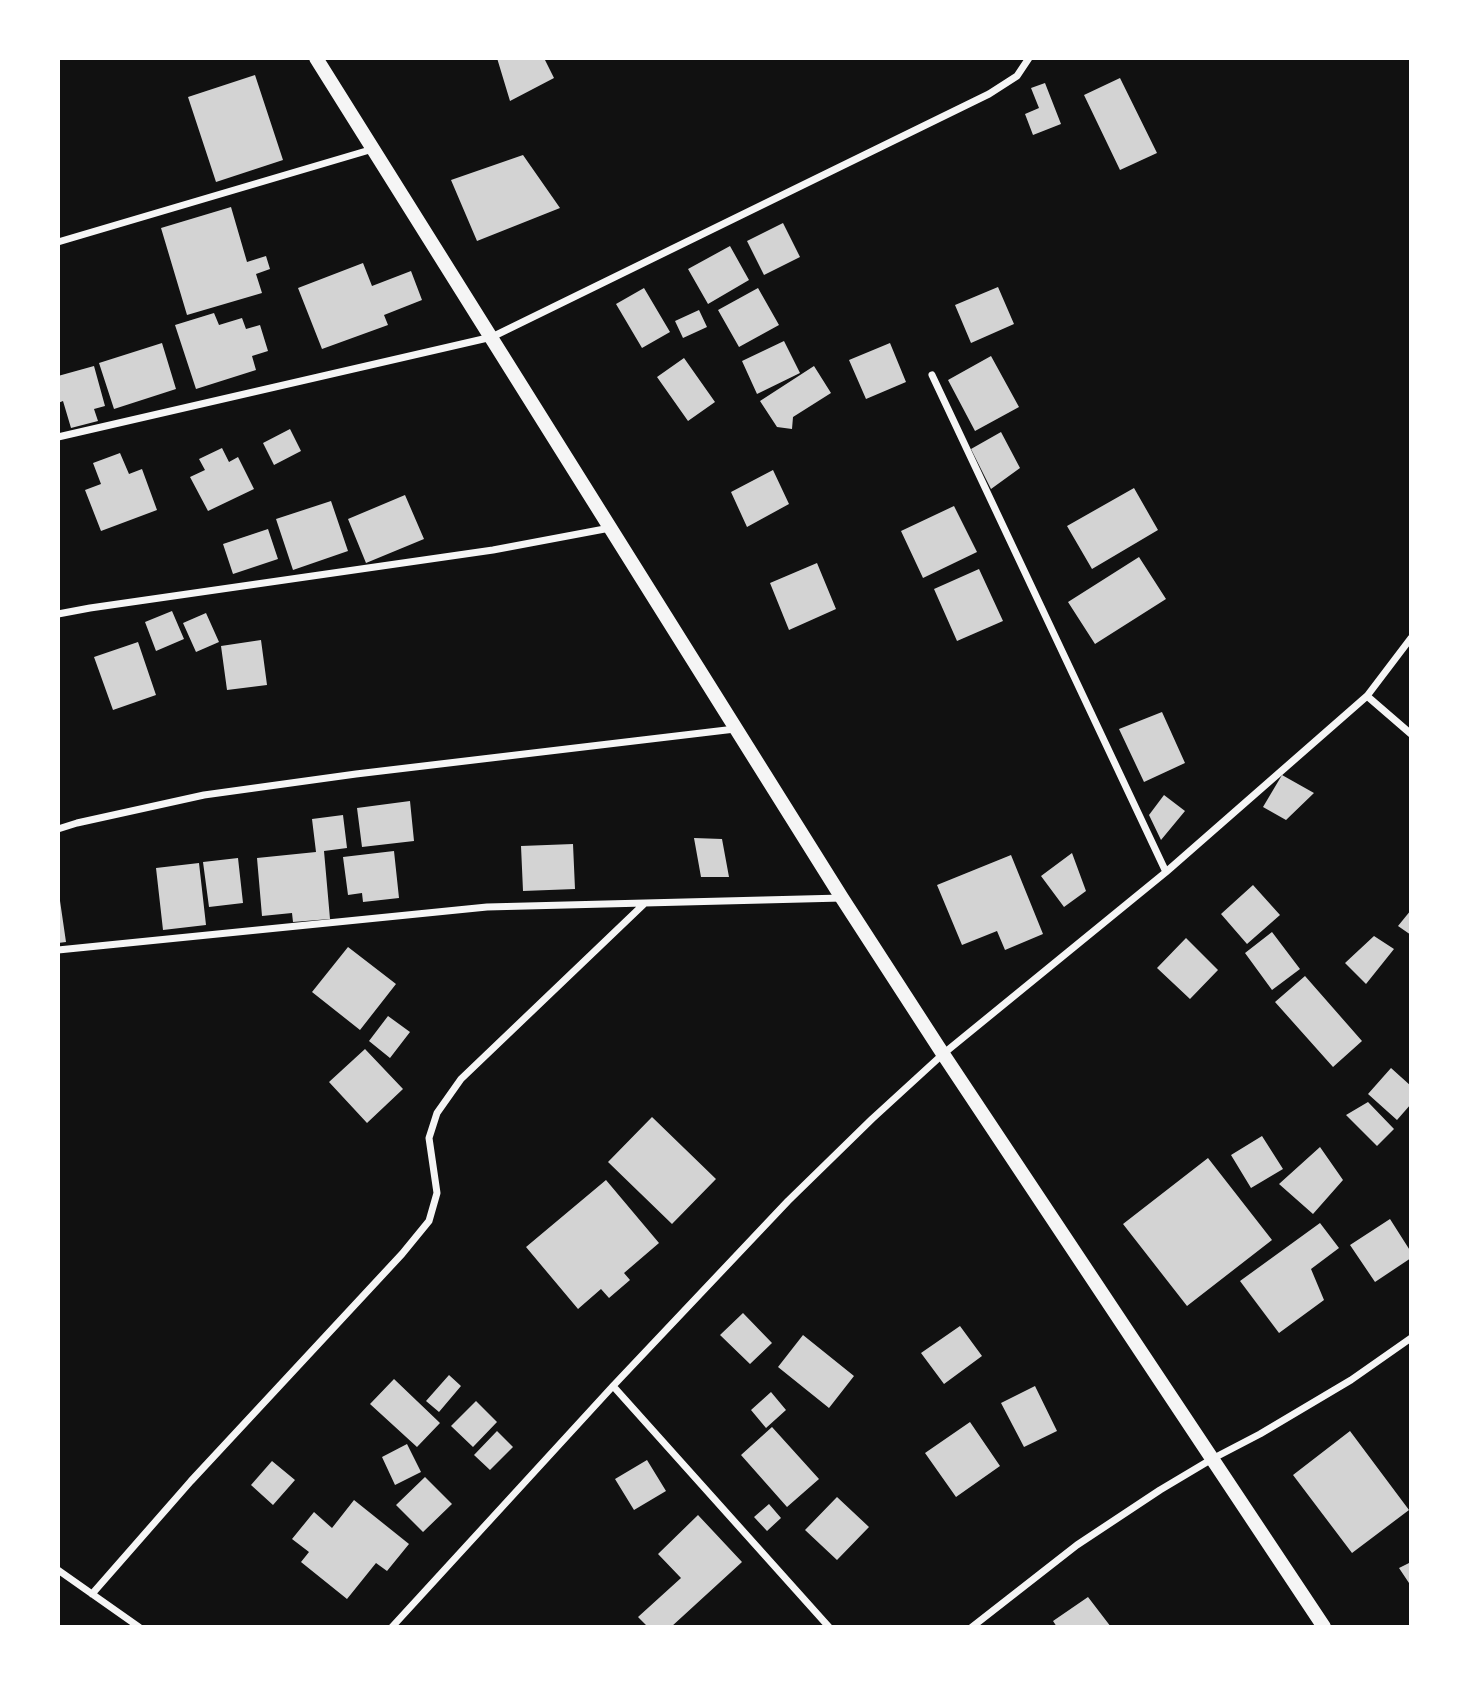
<!DOCTYPE html>
<html>
<head>
<meta charset="utf-8">
<style>
  body { margin:0 }
  #map { position:relative; width:1469px; height:1685px; overflow:hidden; background:#111; font-family:Inter,sans-serif }
  canvas { display:block }
  .frame { position:absolute; inset:0; border:60px solid #fff; pointer-events:none }
</style>
</head>
<body>
<div id="map">
<canvas width="1469" height="1685"></canvas>
<div class="frame"></div>
</div>
<script>
const context = document.querySelector('canvas').getContext('2d');
context.lineJoin = 'round';
function paint(path, color) { context.fillStyle = color; context.fill(path, 'evenodd'); }
const shape = rows => new Path2D(rows.map(r => 'M' + r).join(''));
function strokePath(path, color, width, dash) { context.strokeStyle = color; context.lineWidth = width; context.lineCap = dash ? 'butt' : 'round'; context.setLineDash(dash || []); context.stroke(path); }
const building = shape([
  [497,58,544,58,554,78,510,101],
  [255,75,283,160,216,182,188,97],
  [1120,78,1157,153,1120,170,1084,95],
  [1045,83,1061,124,1033,135,1025,114,1039,108,1031,88],
  [523,155,560,208,477,241,451,180],
  [231,207,247,262,266,256,270,269,256,274,262,293,187,315,161,228],
  [783,223,800,257,764,275,747,241],
  [730,246,749,280,708,304,688,269],
  [363,263,372,286,411,271,422,300,384,315,388,325,322,349,298,288],
  [998,287,1014,324,971,343,955,305],
  [644,288,670,332,642,348,616,304],
  [758,288,779,325,739,347,718,310],
  [699,310,707,327,683,338,675,321],
  [214,313,219,325,242,318,246,329,260,325,268,351,252,356,256,370,196,389,175,325],
  [784,341,800,373,757,394,742,361],
  [162,343,176,389,114,409,99,363],
  [890,343,906,382,866,399,849,360],
  [991,356,1019,407,975,431,948,380],
  [684,358,715,402,688,421,657,377],
  [94,366,105,406,94,409,98,421,71,428,63,401,58,403,58,376],
  [814,366,831,393,793,417,792,429,777,427,760,401],
  [290,429,301,451,274,465,263,443],
  [1001,432,1020,468,991,489,971,449],
  [222,448,229,462,238,457,254,489,208,511,190,477,205,470,199,459],
  [120,453,129,474,142,469,157,510,101,531,85,490,101,484,93,463],
  [773,470,789,504,747,527,731,492],
  [1134,488,1158,530,1092,569,1067,526],
  [405,495,424,539,366,563,348,519],
  [331,501,348,551,293,570,276,519],
  [954,506,977,552,923,578,901,531],
  [268,529,278,559,233,574,223,544],
  [1139,557,1166,599,1095,644,1068,602],
  [817,563,836,609,789,630,770,583],
  [979,569,1003,621,957,641,934,589],
  [172,611,184,639,156,651,145,622],
  [206,613,219,642,196,652,183,623],
  [261,640,267,685,227,690,221,646],
  [138,642,156,695,113,710,94,657],
  [1162,712,1185,763,1144,782,1119,729],
  [1282,775,1314,793,1286,820,1263,807],
  [1164,795,1185,811,1161,840,1149,815],
  [410,801,414,841,362,847,357,808],
  [343,815,347,848,324,851,330,919,293,922,292,913,262,916,257,858,316,852,312,819],
  [694,838,722,839,729,877,701,877],
  [573,844,575,889,523,891,521,846],
  [394,851,399,898,363,902,362,893,348,895,343,857],
  [1072,853,1086,891,1064,907,1041,876],
  [1011,855,1043,934,1005,950,997,931,962,945,937,885],
  [238,858,243,903,209,907,203,862],
  [199,863,206,925,163,930,156,868],
  [1253,885,1280,915,1247,944,1221,914],
  [58,894,59,894,66,942,58,943],
  [1411,910,1411,935,1398,926],
  [1272,932,1300,969,1272,990,1245,953],
  [1374,936,1394,949,1366,984,1345,963],
  [1186,938,1218,970,1190,999,1157,968],
  [348,947,396,984,360,1030,312,992],
  [1305,976,1362,1041,1333,1067,1275,1002],
  [388,1016,410,1032,390,1058,369,1041],
  [365,1049,403,1089,367,1123,329,1082],
  [1391,1068,1411,1086,1411,1104,1397,1120,1368,1094],
  [1368,1102,1394,1129,1377,1146,1346,1115],
  [652,1117,716,1179,672,1224,608,1162],
  [1262,1136,1283,1169,1251,1188,1231,1155],
  [1320,1147,1343,1180,1313,1214,1279,1184],
  [1208,1158,1272,1240,1187,1306,1123,1224],
  [606,1180,659,1243,624,1273,630,1280,609,1298,601,1289,578,1309,526,1247],
  [1390,1219,1411,1252,1411,1258,1375,1282,1350,1245],
  [1320,1223,1339,1248,1311,1269,1324,1300,1279,1333,1240,1281],
  [743,1313,772,1343,750,1364,720,1335],
  [960,1326,982,1356,944,1384,921,1353],
  [803,1335,854,1376,829,1408,778,1367],
  [449,1375,461,1386,439,1412,426,1401],
  [394,1379,440,1423,417,1447,370,1404],
  [1035,1386,1057,1431,1024,1447,1001,1403],
  [771,1392,786,1410,766,1428,751,1410],
  [476,1401,497,1422,473,1447,451,1426],
  [970,1422,1000,1466,956,1497,925,1453],
  [772,1427,819,1479,787,1507,741,1455],
  [497,1431,513,1447,490,1470,474,1455],
  [1350,1431,1409,1510,1352,1553,1293,1475],
  [407,1444,421,1472,395,1485,382,1457],
  [647,1460,666,1491,634,1510,615,1479],
  [272,1461,295,1480,273,1505,251,1485],
  [425,1477,452,1504,423,1532,396,1505],
  [837,1497,869,1527,837,1560,805,1530],
  [354,1500,409,1544,387,1571,376,1563,347,1599,301,1562,309,1552,292,1539,314,1512,332,1528],
  [769,1504,781,1518,767,1531,754,1517],
  [698,1515,742,1562,671,1627,648,1627,638,1617,681,1578,658,1554],
  [1411,1562,1411,1586,1399,1568],
  [1088,1597,1111,1627,1057,1627,1053,1621]
]);
const minor = shape([
  [58,242,373,149],
  [932,375,1166,872],
  [58,437,492,337,989,94,1017,76,1029,58],
  [58,614,90,608,493,550,610,528],
  [1367,696,1411,734],
  [58,829,77,823,204,795,356,774,735,729],
  [58,950,487,907,842,898],
  [613,1386,829,1627],
  [58,1570,139,1627],
  [92,1594,191,1481,402,1254,429,1221,437,1193,429,1138,437,1113,461,1079,644,904],
  [392,1627,613,1386,788,1201,872,1119,943,1054,1166,872,1367,696,1411,638],
  [972,1627,1077,1545,1160,1490,1212,1459,1260,1434,1351,1380,1411,1338]
]);
const secondary = shape([
  [316,58,842,898,943,1054,1324,1627]
]);
paint(building, '#d3d3d3');
strokePath(minor, '#f5f5f5', 7);
strokePath(secondary, '#f5f5f5', 14);
</script>
</body>
</html>
